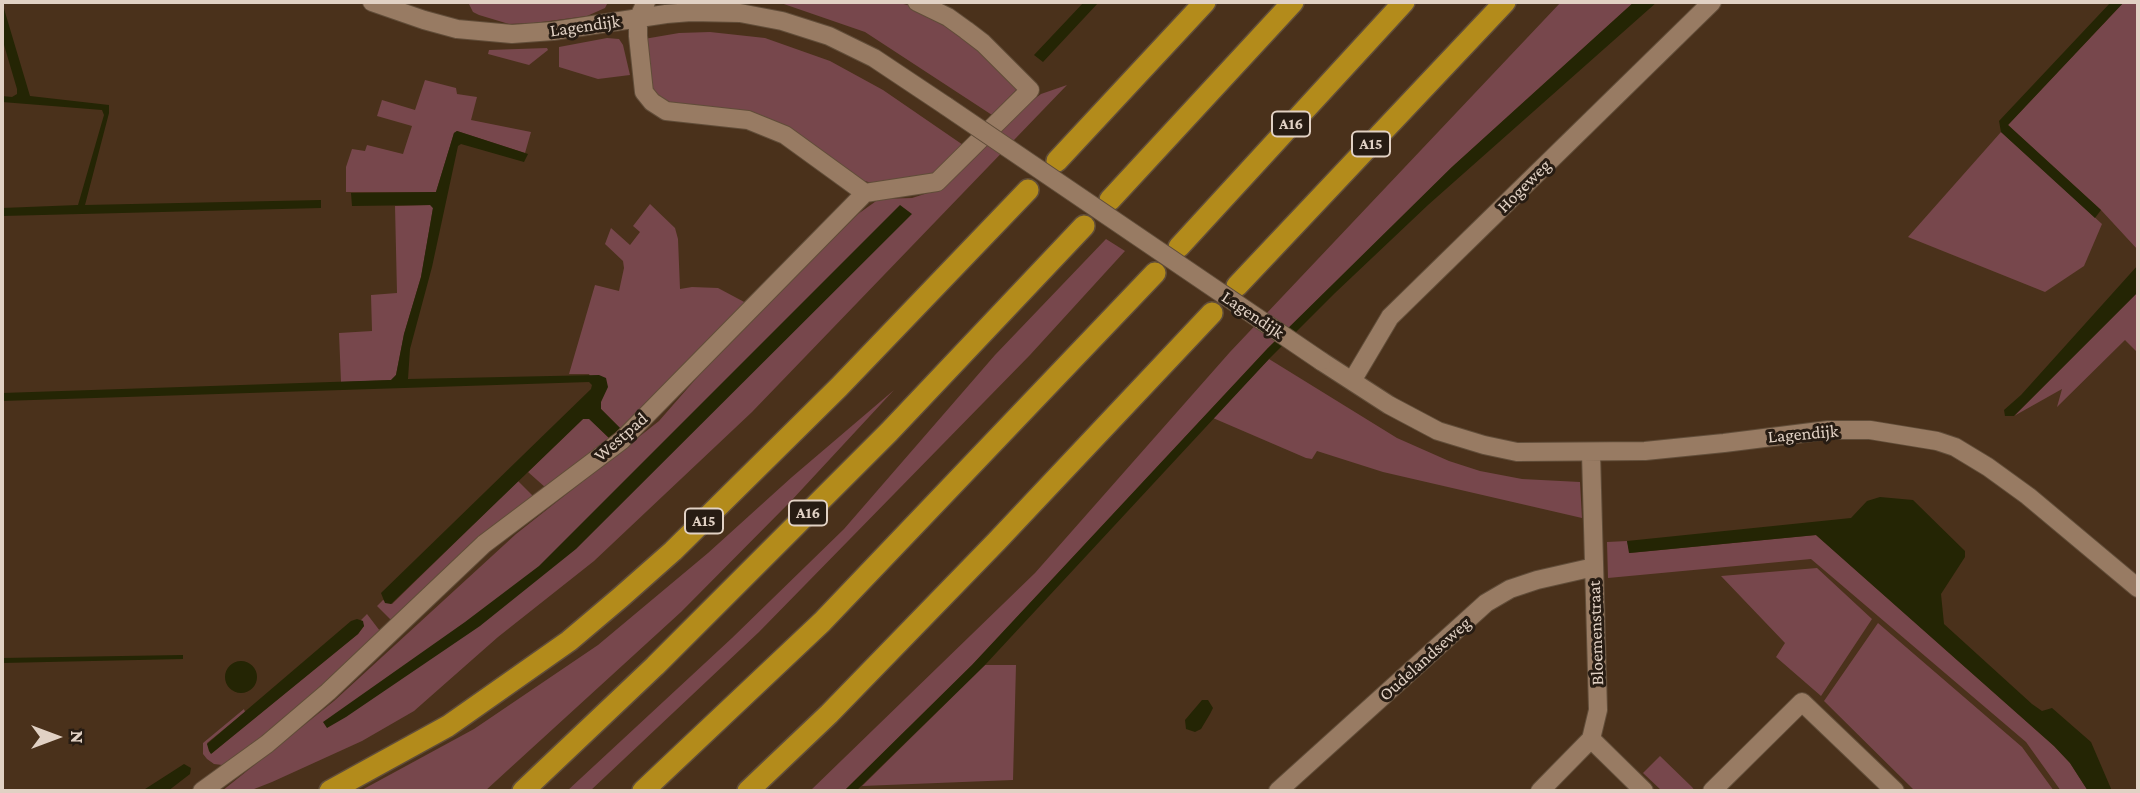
<!DOCTYPE html>
<html>
<head>
<meta charset="utf-8">
<style>
  body { margin:0 }
  #map { position:relative; width:2140px; height:793px; overflow:hidden; background:#4a311b; font-family:"Crimson Pro",serif }
  canvas { display:block }
  .frame { position:absolute; inset:0; border:4px solid #e1d1c4; pointer-events:none }
  .north { position:absolute; left:21px; top:702px; width:70px; height:70px; -webkit-text-stroke:5px #271c13; paint-order:stroke; rotate:90deg; font-size:19px; font-weight:700; line-height:28px; text-align:center; color:#e1d1c4 }
  .north::after { content:''; display:block; margin:auto; width:24px; height:32px; background:#e1d1c4; clip-path:polygon(50% 0,100% 100%,50% 72%,0 100%) }
</style>
</head>
<body>
<div id="map">
<canvas width="2140" height="793"></canvas>
<div class="frame"></div>
<div class="north">N</div>
</div>
<script>
const context = document.querySelector('canvas').getContext('2d');
context.lineJoin = 'round';
function paint(path, color) { context.fillStyle = color; context.fill(path, 'evenodd'); }
const shape = rows => new Path2D(rows.map(r => 'M' + r).join(''));
function strokePath(path, color, width, dash) { context.strokeStyle = color; context.lineWidth = width; context.lineCap = dash ? 'butt' : 'round'; context.setLineDash(dash || []); context.stroke(path); }
function label(font, color, halo, rows, align = 'center') {
  context.font = font + ' "Crimson Pro",serif'; context.lineWidth = 6; context.setLineDash([]); context.textBaseline = 'middle'; context.strokeStyle = halo; context.fillStyle = color; for (const [text, x, y, turn = 0] of rows) {
    context.save(); context.translate(x, y); context.rotate((+turn || 0) * Math.PI / 180); context.textAlign = isNaN(turn) ? turn : align; if (halo) context.strokeText(text, 0, 0); context.fillText(text, 0, 0); context.restore();
  }
}
const green = shape([
  [468,2,608,2,605,8,587,16,534,23,509,24,479,15,473,12],
  [778,2,894,2,908,5,944,23,975,44,1019,87,992,115,865,32],
  [1561,2,1634,2,1452,167,1268,348,972,665,844,791,810,791,1035,573,1230,352],
  [2124,2,2138,2,2138,250,2101,210,2008,125],
  [710,32,765,38,830,61,883,90,966,147,931,177,878,185,855,178,796,138,678,111,651,91,644,39,679,33],
  [607,38,619,39,623,45,630,75,598,79,559,67,559,47],
  [547,48,548,50,529,65,488,54,489,50],
  [425,80,456,88,457,94,477,97,471,120,531,132,525,153,457,131,454,133,436,192,346,192,346,167,352,149,365,151,367,145,403,154,412,126,377,116,382,100,415,110],
  [1067,85,752,412,594,561,498,637,414,711,362,741,272,782,249,791,222,791,334,701,516,534,659,421,714,358,858,214,879,199,912,198,934,191,1019,110,1041,94],
  [2001,132,2102,224,2084,266,2045,292,1908,237],
  [650,204,675,228,678,239,680,289,692,287,718,288,748,304,625,428,620,428,601,409,601,402,589,374,569,374,595,285,619,291,624,268,623,261,605,244,611,228,630,245,640,232,633,226],
  [431,205,433,208,421,277,404,334,396,375,391,380,341,382,339,333,372,331,371,295,397,293,395,206],
  [1106,239,1125,251,1030,355,759,632,590,791,567,791,732,638,844,529,995,355],
  [2138,292,2138,353,2125,340,2057,407,2062,389,2014,416],
  [1269,359,1397,438,1449,461,1480,471,1522,479,1580,482,1582,518,1383,472,1317,451,1312,459,1306,458,1213,418],
  [894,390,791,501,681,612,485,791,360,791,474,729,598,645,708,553,792,477],
  [589,418,609,438,546,488,528,472,583,419],
  [518,481,534,497,395,624,377,606,383,600,392,604],
  [1816,535,2054,746,2070,763,2088,791,2061,791,2026,742,1811,559,1608,578,1607,542,1627,541,1630,553],
  [1817,568,1872,619,1821,696,1776,657,1785,643,1721,576],
  [367,614,380,631,331,681,234,761,222,765,214,764,207,759,203,754,203,743,244,709,245,712,207,743,212,753,358,634,364,626,361,620],
  [1878,623,2022,747,2054,791,1915,791,1824,701],
  [985,665,1016,665,1013,780,862,786],
  [1660,756,1692,787,1695,791,1662,791,1643,773]
]);
const water = shape([
  [2,2,30,96,109,105,109,113,85,205,321,200,321,208,2,216,2,208,78,205,104,115,102,110,2,102,2,96,12,97,17,94,17,89,2,38],
  [1084,2,1099,2,1043,62,1034,55],
  [1634,2,1657,2,1428,205,1335,293,1269,359,985,665,856,791,844,791,972,665,1268,348,1452,167],
  [2111,2,2124,2,2008,125,2101,210,2095,218,2001,132,1999,121],
  [457,131,528,154,524,162,461,144,458,146,432,267,410,349,408,379,599,375,606,378,608,387,601,402,601,409,620,428,609,438,589,419,583,419,391,604,385,603,381,593,591,389,592,385,589,382,2,401,2,393,391,380,396,375,404,334,421,277,433,208,430,205,352,206,351,193,436,192,454,133],
  [900,205,912,214,576,549,480,626,346,717,327,728,323,722,465,622,539,566],
  [2138,265,2138,292,2014,416,2005,416,2004,410,2021,395],
  [1880,497,1913,500,1965,551,1965,557,1941,594,1944,624,2032,704,2042,711,2052,708,2091,742,2112,791,2088,791,2070,763,2054,746,1816,535,1629,553,1627,541,1851,518,1867,501],
  [357,619,363,621,364,626,358,634,211,754,209,751,207,744,351,621],
  [183,655,183,659,2,663,2,658],
  '225 677a16 16 0 1 1 32 0a16 16 0 1 1-32 0Z',
  [1202,700,1208,700,1213,708,1210,714,1201,729,1195,732,1186,729,1185,720],
  [184,764,191,768,190,774,168,791,142,791]
]);
const street = shape([
  [372,2,424,20,457,29,512,34,553,31,666,14,691,12,740,13,782,21,829,36,874,58,946,106],
  [646,2,638,19,638,36,644,92,652,102,666,111,748,120,785,135,865,193],
  [1321,361,1389,405,1438,431,1484,445,1517,452,1645,451,1724,443,1828,430,1870,430,1937,441,1955,447,1988,467,2028,496,2138,588],
  [1352,381,1390,317,1712,2],
  [1591,739,1644,791],
  [202,791,267,744,328,692,484,544,622,440,865,193,937,182,1030,90,983,43,966,30,948,17,917,2],
  [1278,791,1486,603,1510,589,1537,580,1594,567],
  [1540,791,1591,739,1598,710,1591,453],
  [1712,791,1802,702,1895,791]
]);
const highway = shape([
  [1057,161,1205,2],
  [1110,200,1293,2],
  [1179,247,1404,2],
  [1237,286,1505,2],
  [330,791,448,726,569,641,621,597,673,551,839,387,1028,190],
  [523,791,655,666,889,432,1084,226],
  [643,791,822,622,1155,273],
  [748,791,829,714,997,541,1212,313]
]);
const streetBridge = shape([
  [946,106,1321,361]
]);
const shields = [
  [1291,124,38],
  [1371,144,38],
  [808,513,38],
  [704,521,38]
];
const shieldNames = [
  ["A16",1291,124],
  ["A15",1371,144],
  ["A16",808,513],
  ["A15",704,521]
];
const streetNames = [
  ["Lagendijk",585,26,-8],
  ["Hogeweg",1524,186,-45],
  ["Lagendijk",1253,315,34],
  ["Lagendijk",1803,434,-5],
  ["Westpad",621,437,-41],
  ["Bloemenstraat",1596,633,-92],
  ["Oudelandseweg",1425,659,-42]
];
paint(green, '#77474c');
paint(water, '#242504');
strokePath(street, '#614d39', 20);
strokePath(highway, '#614d39', 24);
strokePath(street, '#987b63', 18);
strokePath(highway, '#b38b1b', 21);
strokePath(streetBridge, '#614d39', 20, []);
strokePath(streetBridge, '#987b63', 18);
for (const [x, y, w] of shields) { const box = new Path2D(); box.roundRect(x - w / 2, y - 12.5, w, 25, 5); context.fillStyle = '#271c13'; context.fill(box); strokePath(box, '#e1d1c4', 2); }
label('bold 16px', '#e1d1c4', null, shieldNames);
label('18px', '#e1d1c4', '#271c13', streetNames);
</script>
</body>
</html>
